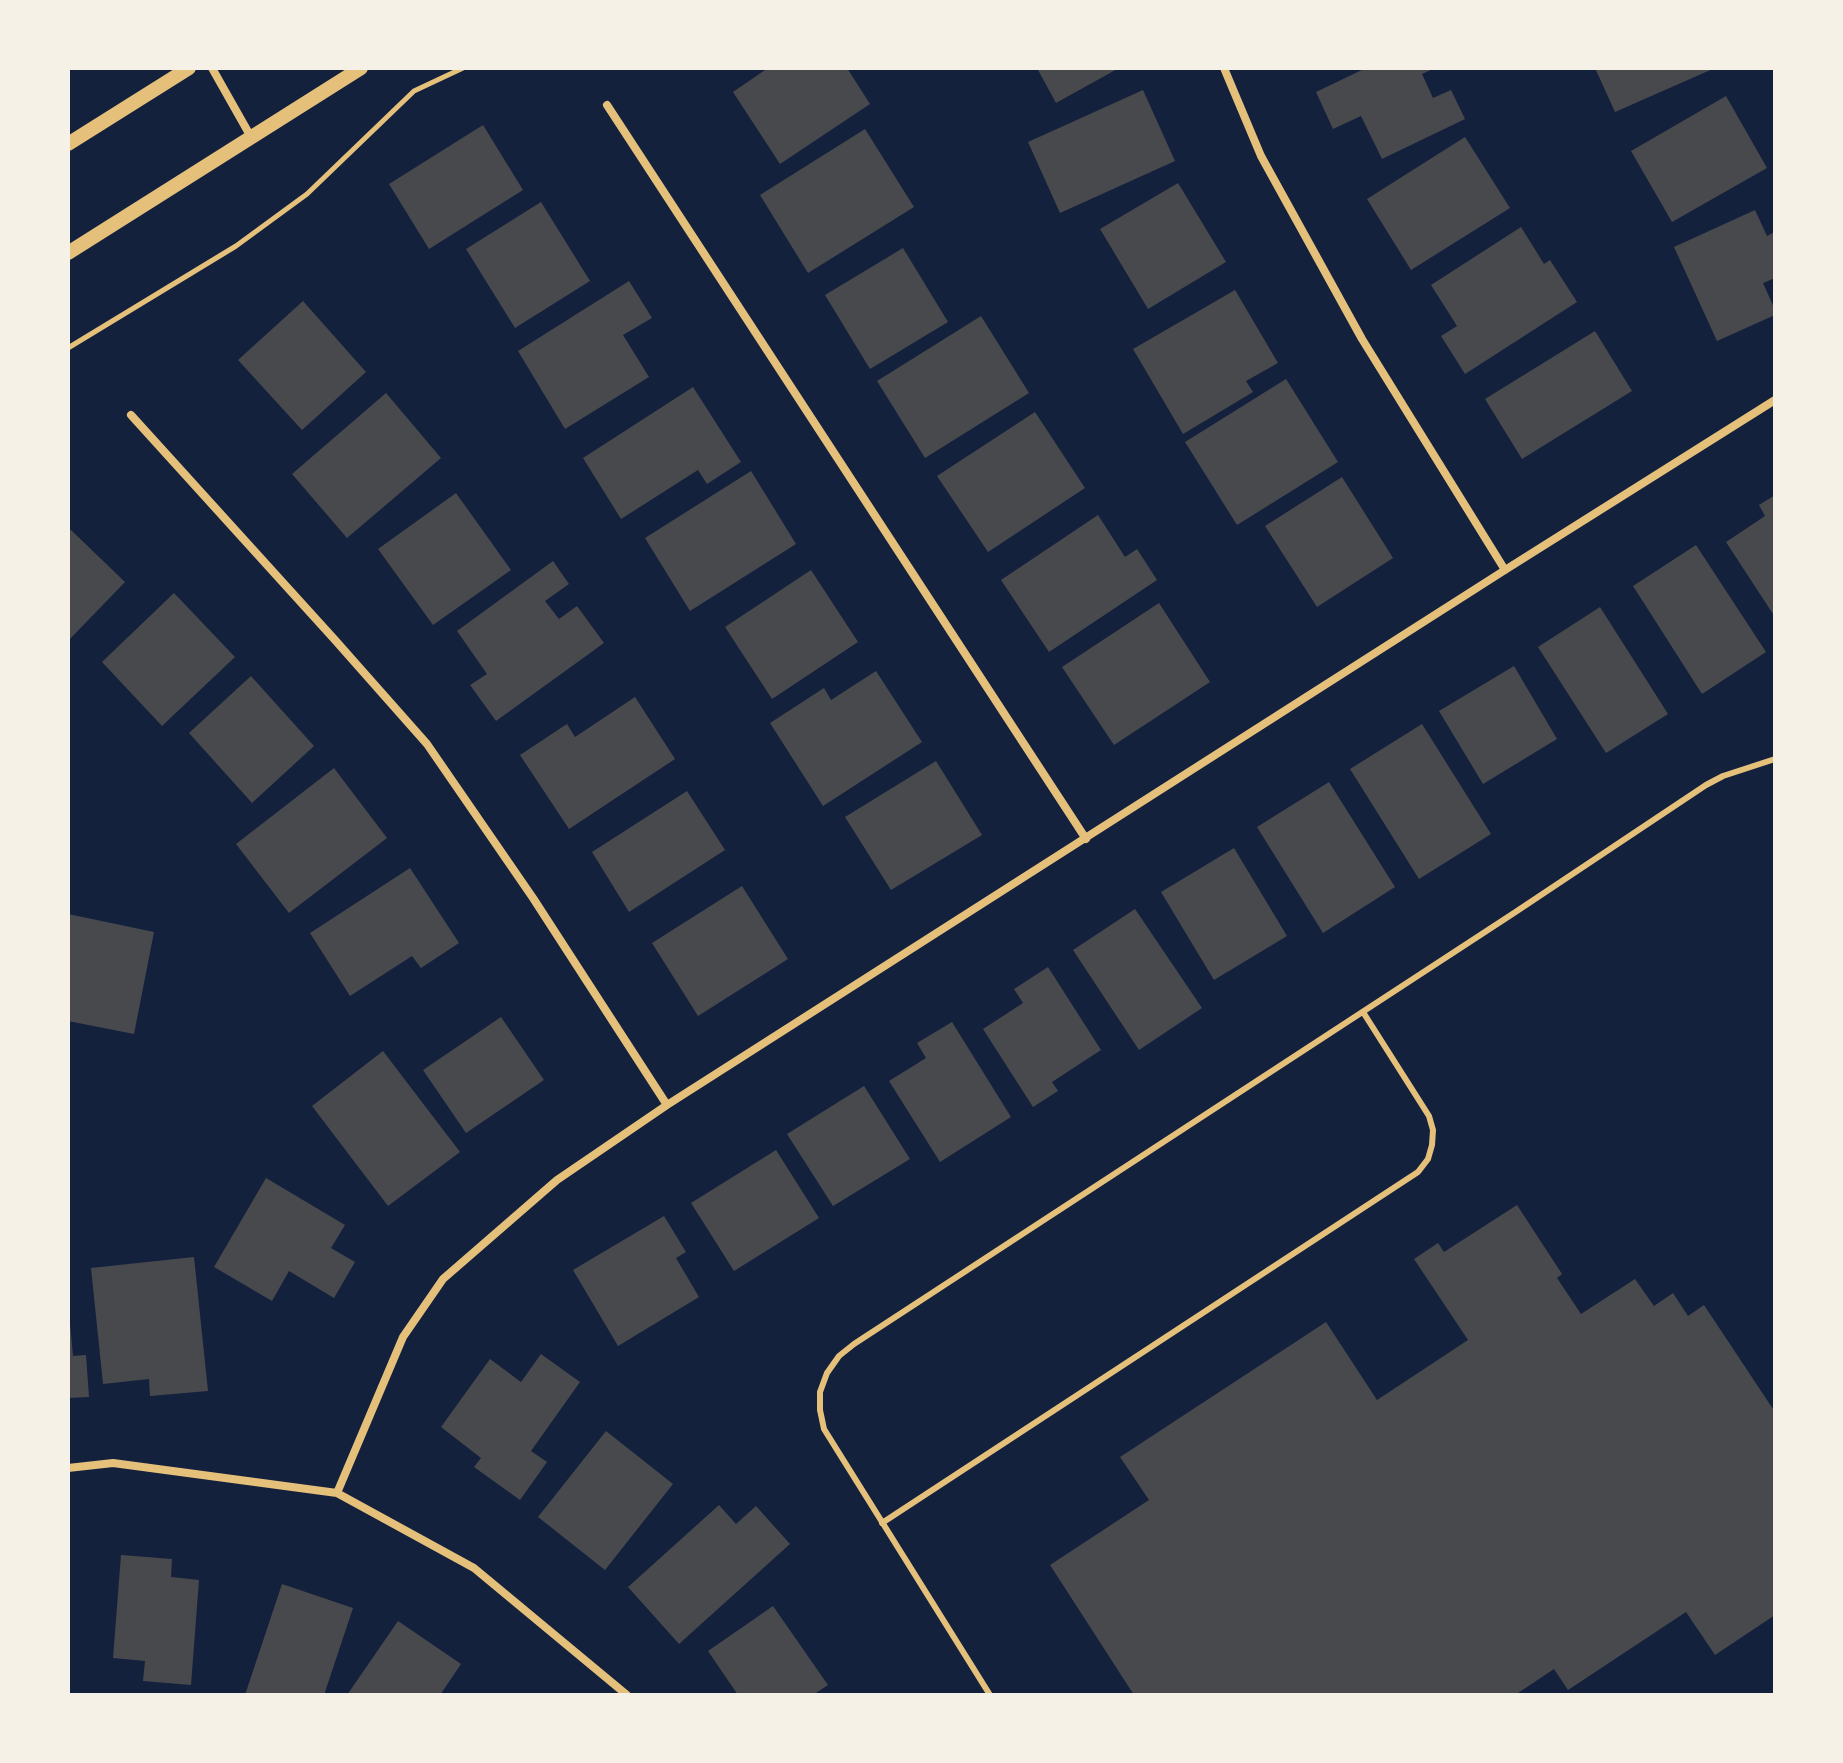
<!DOCTYPE html>
<html>
<head>
<meta charset="utf-8">
<style>
  body { margin:0 }
  #map { position:relative; width:1843px; height:1763px; overflow:hidden; background:#14213d; font-family:Mulish,sans-serif }
  canvas { display:block }
  .frame { position:absolute; inset:0; border:70px solid #f6f1e7; pointer-events:none }
</style>
</head>
<body>
<div id="map">
<canvas width="1843" height="1763"></canvas>
<div class="frame"></div>
</div>
<script>
const context = document.querySelector('canvas').getContext('2d');
context.lineJoin = 'round';
function paint(path, color) { context.fillStyle = color; context.fill(path, 'evenodd'); }
const shape = rows => new Path2D(rows.map(r => 'M' + r).join(''));
function strokePath(path, color, width, dash) { context.strokeStyle = color; context.lineWidth = width; context.lineCap = dash ? 'butt' : 'round'; context.setLineDash(dash || []); context.stroke(path); }
const building = shape([
  [768,68,847,68,870,104,780,164,733,92],
  [1037,68,1119,68,1056,103],
  [1366,68,1435,68,1422,74,1433,98,1451,90,1465,119,1382,159,1361,116,1333,129,1316,92],
  [1595,68,1715,68,1615,112],
  [1143,90,1175,161,1060,213,1028,142],
  [1726,96,1767,168,1672,222,1631,151],
  [483,125,523,190,429,249,389,184],
  [865,129,914,207,808,273,760,195],
  [1465,137,1510,208,1411,270,1367,199],
  [1178,183,1226,262,1148,309,1100,229],
  [541,202,590,281,515,328,466,249],
  [1755,210,1767,236,1775,232,1775,278,1763,283,1775,310,1775,315,1717,341,1674,247],
  [1521,227,1544,264,1550,260,1577,302,1465,374,1441,336,1457,326,1431,285],
  [903,248,948,322,870,369,825,295],
  [629,281,652,318,623,335,649,377,565,429,518,351],
  [1235,290,1278,363,1246,381,1253,392,1183,434,1133,349],
  [303,301,366,372,302,430,238,360],
  [981,316,1029,393,925,458,877,381],
  [1595,331,1632,391,1522,459,1485,399],
  [1286,379,1338,462,1237,525,1185,442],
  [693,387,741,462,707,484,698,470,621,519,583,458],
  [386,393,441,458,347,538,292,474],
  [1035,412,1085,488,988,552,937,476],
  [751,471,796,544,690,611,645,538],
  [1342,477,1393,558,1317,607,1265,526],
  [456,493,511,570,433,625,378,549],
  [1775,495,1775,613,1773,614,1726,542,1765,516,1759,505],
  [1098,515,1125,557,1137,549,1157,580,1049,652,1001,580],
  [71,530,125,582,68,641,68,532],
  [1696,545,1766,652,1702,694,1633,586],
  [553,561,569,584,545,601,559,619,577,606,604,643,496,721,470,685,487,674,457,631],
  [811,570,858,642,772,699,725,627],
  [174,593,235,657,162,726,102,662],
  [1159,603,1210,682,1114,745,1062,667],
  [1600,607,1668,714,1606,753,1538,647],
  [1514,666,1557,739,1483,784,1439,711],
  [876,671,922,742,823,806,770,723,824,688,831,700],
  [251,676,314,746,252,803,189,733],
  [635,697,675,759,569,829,520,755,567,724,575,737],
  [1422,724,1491,834,1419,879,1350,769],
  [936,761,982,835,891,890,845,817],
  [334,768,387,838,289,913,236,844],
  [1329,782,1395,887,1323,933,1257,827],
  [687,791,725,850,629,912,592,852],
  [1234,848,1287,936,1214,980,1161,892],
  [410,868,459,943,421,968,412,956,350,996,310,933],
  [742,886,788,959,698,1016,652,943],
  [1135,909,1202,1008,1139,1050,1073,950],
  [68,914,154,932,134,1034,68,1021],
  [1048,967,1101,1050,1052,1082,1058,1091,1033,1107,983,1029,1023,1003,1014,989],
  [501,1017,544,1080,466,1133,423,1070],
  [952,1022,1011,1117,940,1162,889,1081,926,1058,917,1043],
  [383,1051,460,1152,388,1206,312,1106],
  [864,1086,910,1159,833,1206,787,1134],
  [776,1150,819,1218,734,1271,691,1203],
  [266,1178,345,1225,331,1248,355,1262,334,1298,289,1271,272,1301,214,1267],
  [1517,1205,1562,1274,1557,1278,1581,1314,1635,1279,1654,1306,1673,1293,1688,1316,1704,1305,1775,1412,1775,1615,1715,1655,1686,1612,1568,1690,1554,1669,1515,1695,1134,1695,1050,1565,1149,1500,1120,1457,1326,1322,1377,1400,1468,1340,1414,1259,1438,1243,1444,1252],
  [664,1216,686,1252,676,1258,699,1297,618,1346,573,1270],
  [194,1257,208,1391,150,1396,149,1379,103,1384,91,1268],
  [68,1323,70,1323,73,1356,86,1355,89,1397,68,1398],
  [541,1354,580,1382,531,1451,547,1462,520,1500,474,1467,481,1458,441,1427,490,1359,521,1382],
  [606,1431,673,1484,605,1570,538,1517],
  [719,1505,736,1524,756,1506,790,1544,679,1644,628,1587],
  [121,1555,172,1559,171,1577,199,1580,191,1685,143,1681,145,1661,113,1658],
  [282,1584,353,1608,324,1695,245,1695],
  [773,1606,828,1685,813,1695,738,1695,708,1651],
  [398,1621,461,1664,440,1695,347,1695]
]);
const path = shape([
  [68,348,236,246,307,194,414,91,463,68]
]);
const service = shape([
  [882,1523,1418,1172,1428,1159,1432,1145,1433,1130,1429,1116,1363,1012],
  [990,1695,824,1429,820,1410,820,1392,827,1373,839,1356,854,1344,1514,913,1706,785,1723,776,1775,759]
]);
const minor = shape([
  [212,68,251,137],
  [1224,68,1261,156,1362,339,1505,570],
  [607,105,1086,839],
  [131,415,335,640,427,744,533,898,667,1105],
  [68,1468,113,1463,337,1493,474,1568,627,1695],
  [337,1493,403,1337,443,1279,557,1180,667,1105,1505,570,1775,400]
]);
const tertiary = shape([
  [68,144,189,68],
  [68,253,361,68]
]);
paint(building, '#48494c');
strokePath(path, '#e5c07b', 5);
strokePath(service, '#e5c07b', 6);
strokePath(minor, '#e5c07b', 8);
strokePath(tertiary, '#e5c07b', 14);
</script>
</body>
</html>
